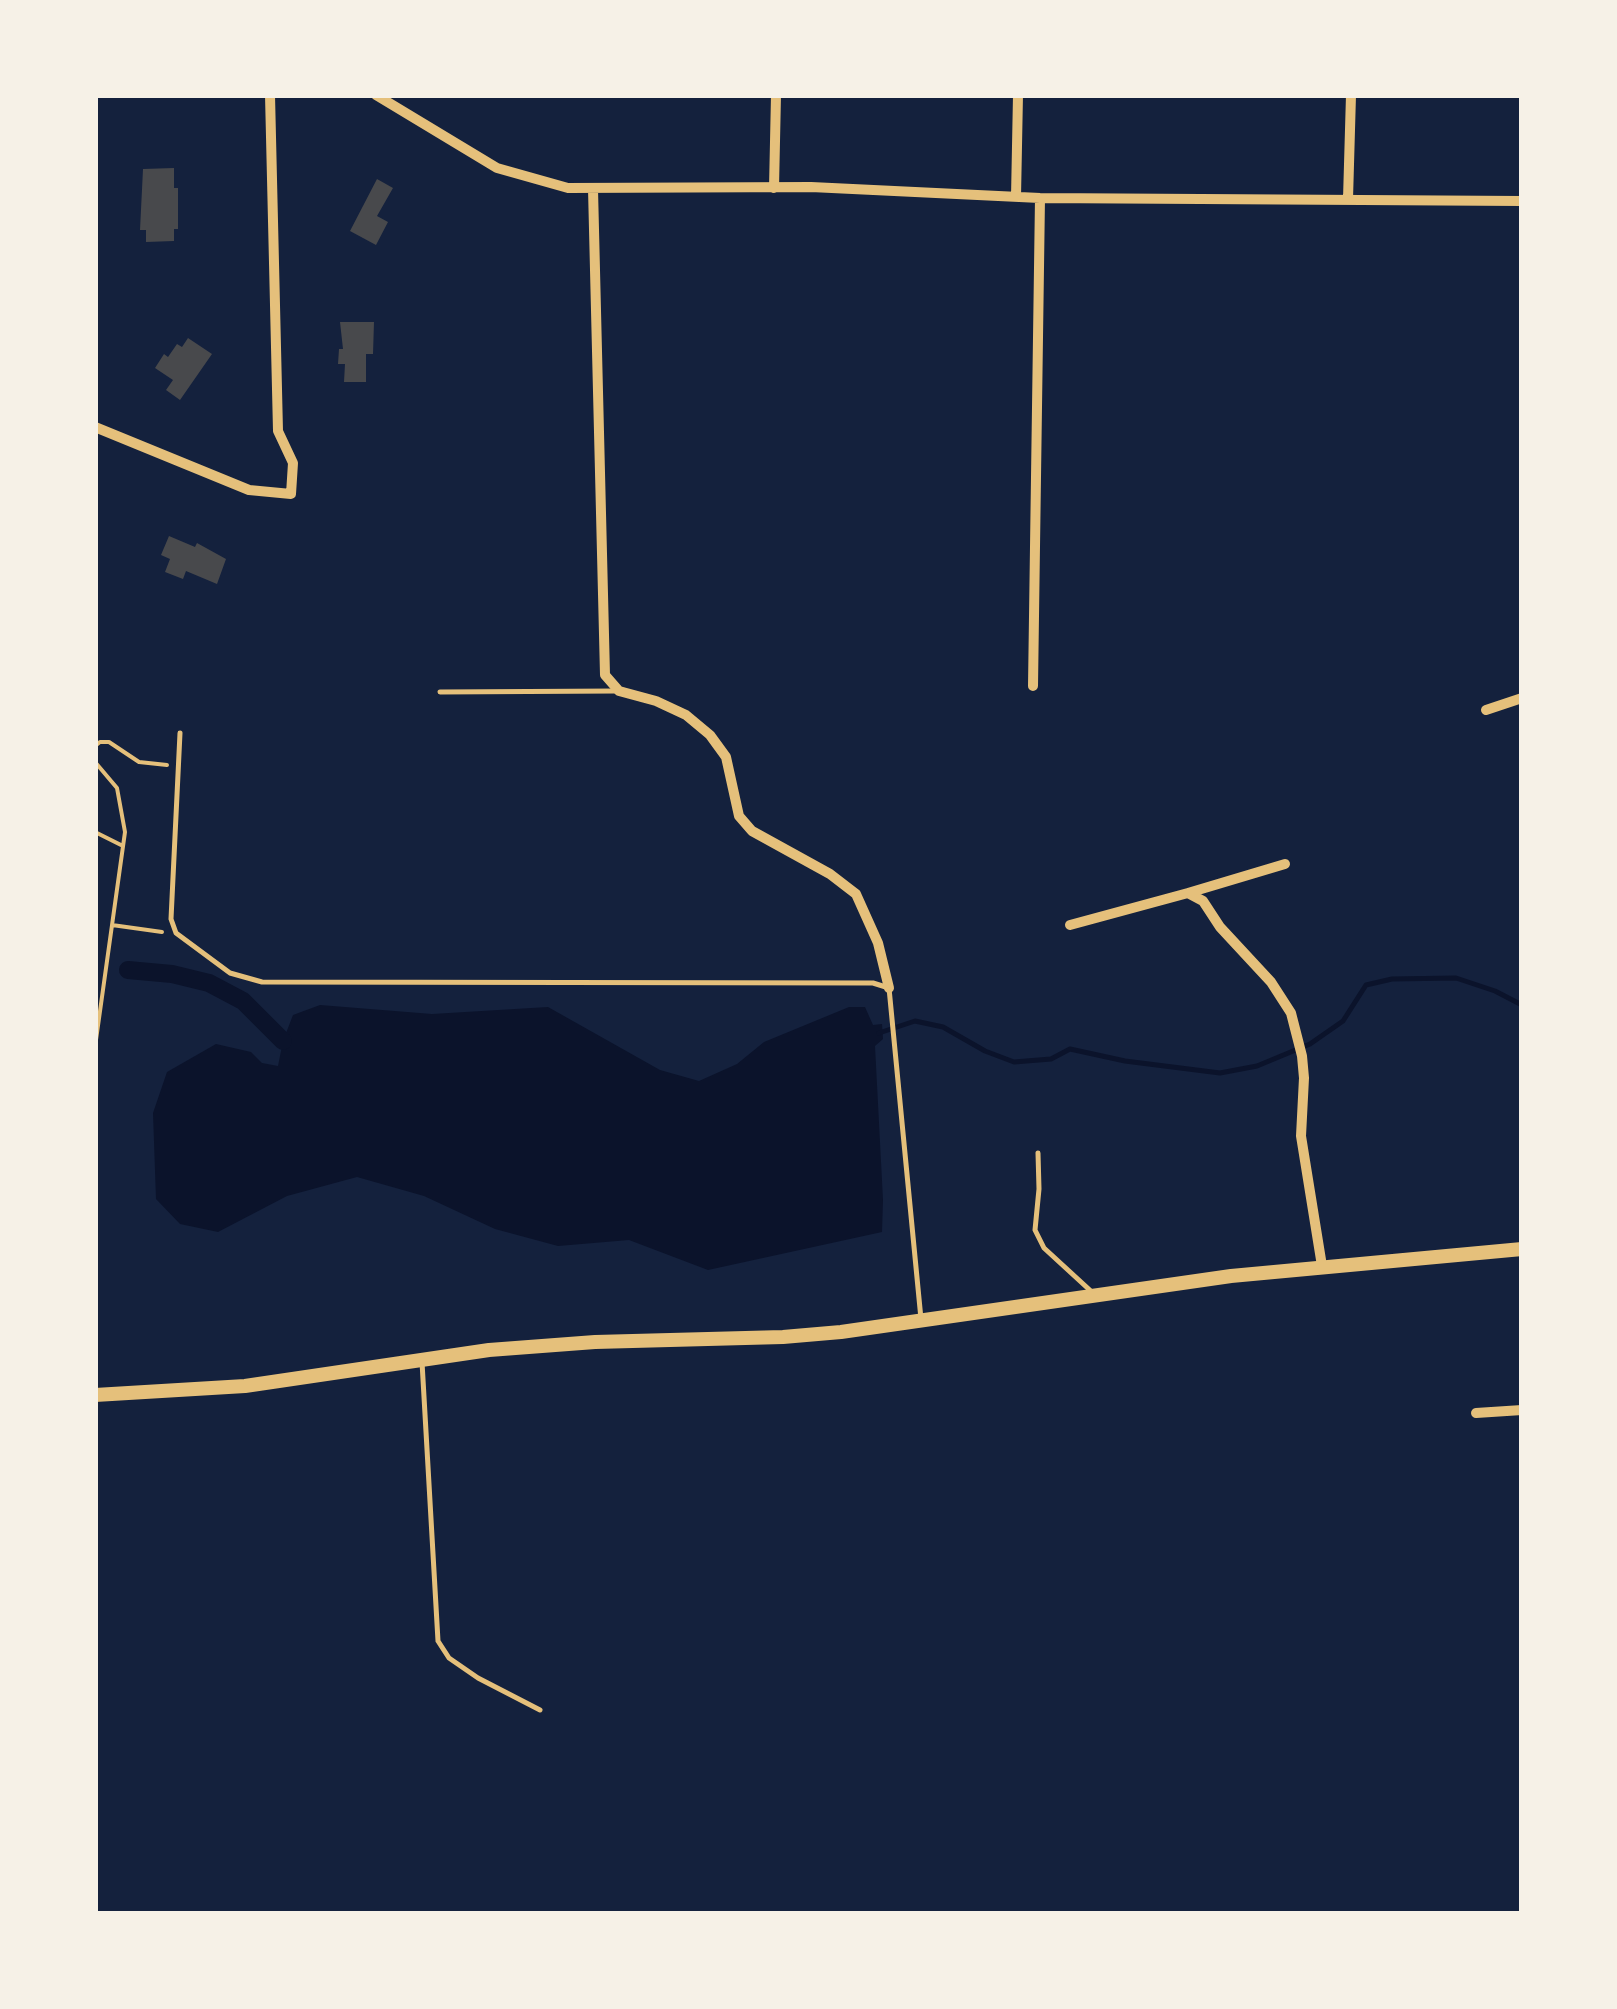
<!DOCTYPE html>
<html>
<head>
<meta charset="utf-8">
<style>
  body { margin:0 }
  #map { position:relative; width:1617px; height:2009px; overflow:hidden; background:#14213d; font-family:"IBM Plex Sans",sans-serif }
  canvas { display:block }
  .frame { position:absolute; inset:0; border:98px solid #f6f1e7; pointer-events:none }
</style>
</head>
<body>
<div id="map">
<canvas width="1617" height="2009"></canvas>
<div class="frame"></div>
</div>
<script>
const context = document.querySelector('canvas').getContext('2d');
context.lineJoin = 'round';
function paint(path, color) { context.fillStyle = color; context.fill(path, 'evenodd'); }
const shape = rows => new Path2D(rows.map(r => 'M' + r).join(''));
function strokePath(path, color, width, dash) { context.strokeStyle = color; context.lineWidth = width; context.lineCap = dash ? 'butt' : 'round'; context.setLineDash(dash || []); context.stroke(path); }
const water = shape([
  [320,1005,432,1014,548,1007,660,1070,699,1081,737,1064,764,1042,849,1007,865,1007,873,1025,882,1024,883,1039,875,1046,883,1200,882,1232,708,1270,629,1240,558,1246,495,1229,424,1196,357,1177,287,1196,218,1232,180,1224,156,1199,153,1113,167,1072,216,1044,251,1052,262,1063,278,1066,283,1041,293,1015]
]);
const stream = shape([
  [879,1033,915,1021,943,1027,985,1051,1014,1062,1051,1059,1070,1049,1125,1061,1220,1073,1257,1066,1310,1044,1343,1021,1366,985,1392,979,1456,978,1495,991,1522,1005]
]);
const canal = shape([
  [128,970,172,974,209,983,243,1001,283,1041]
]);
const building = shape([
  [174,168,174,188,178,188,178,229,174,229,174,241,146,242,146,230,140,230,143,169],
  [377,179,393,188,377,216,388,222,376,245,350,231],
  [340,322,374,322,373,354,366,354,366,382,344,382,345,364,338,364,339,349,343,349],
  [188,338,212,354,180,400,166,390,173,380,155,368,164,354,168,357,177,344,182,347],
  [169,536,195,547,197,543,226,559,217,584,186,571,183,579,165,572,170,559,161,555]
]);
const path = shape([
  [95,746,100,742,109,742,139,762,167,765],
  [95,762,117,788,125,832,95,1047],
  [95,832,123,846],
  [112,925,162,932]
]);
const service = shape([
  [440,692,616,691],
  [180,733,171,919,176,933,230,973,262,982,873,983,889,988,921,1319],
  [1038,1153,1039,1189,1035,1230,1044,1248,1093,1293],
  [422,1362,438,1641,449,1658,478,1678,540,1710]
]);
const minor = shape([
  [376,95,497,168,568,188,811,187,1040,198,1522,201],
  [774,188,776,95],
  [593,189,605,675,619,691,656,701,686,715,710,735,726,757,739,816,752,831,830,874,856,894,878,943,889,988],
  [1016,197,1018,95],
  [1348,199,1351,95],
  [95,427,249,490,291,494,293,463,278,431,270,95],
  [1033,686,1040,198],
  [1486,710,1522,698],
  [1188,893,1285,864],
  [1070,925,1188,893,1203,901,1220,927,1271,982,1291,1013,1302,1056,1304,1078,1301,1136,1322,1266],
  [1476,1413,1522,1410]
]);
const secondary = shape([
  [95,1395,245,1386,489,1350,595,1342,783,1337,841,1332,1231,1276,1522,1249]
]);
paint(water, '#0b132b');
strokePath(stream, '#0b132b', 5);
strokePath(canal, '#0b132b', 18);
paint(building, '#48494c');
strokePath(path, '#e5c07b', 4);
strokePath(service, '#e5c07b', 5);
strokePath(minor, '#e5c07b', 10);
strokePath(secondary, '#e5c07b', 14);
</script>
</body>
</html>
